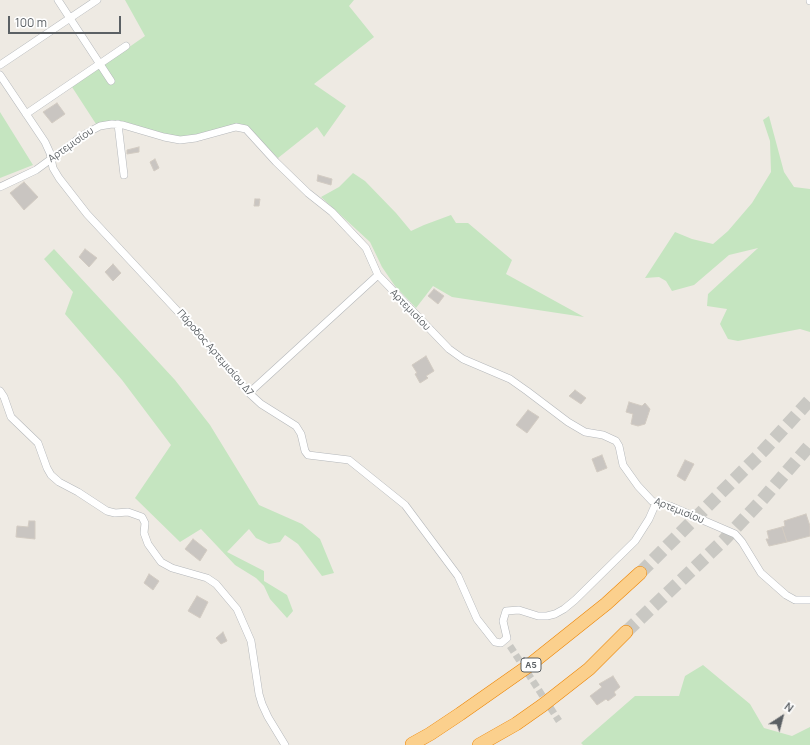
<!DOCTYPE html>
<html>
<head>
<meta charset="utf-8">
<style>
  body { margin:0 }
  #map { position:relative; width:810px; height:745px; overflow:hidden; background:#eeeae3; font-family:Manrope,sans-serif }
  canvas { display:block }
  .north { position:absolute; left:762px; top:697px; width:40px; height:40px; -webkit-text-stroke:3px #fff; paint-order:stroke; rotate:36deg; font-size:11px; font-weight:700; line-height:16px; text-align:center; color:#5b6064 }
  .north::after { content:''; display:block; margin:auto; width:14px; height:18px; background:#5b6064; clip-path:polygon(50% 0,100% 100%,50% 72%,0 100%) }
  .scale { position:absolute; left:8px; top:16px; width:113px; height:18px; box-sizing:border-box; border:2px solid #5b6064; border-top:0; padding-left:5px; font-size:12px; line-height:14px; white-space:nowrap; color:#5b6064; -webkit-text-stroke:3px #fff; paint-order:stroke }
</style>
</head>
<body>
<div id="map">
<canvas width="810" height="745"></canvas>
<div class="north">N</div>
<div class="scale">100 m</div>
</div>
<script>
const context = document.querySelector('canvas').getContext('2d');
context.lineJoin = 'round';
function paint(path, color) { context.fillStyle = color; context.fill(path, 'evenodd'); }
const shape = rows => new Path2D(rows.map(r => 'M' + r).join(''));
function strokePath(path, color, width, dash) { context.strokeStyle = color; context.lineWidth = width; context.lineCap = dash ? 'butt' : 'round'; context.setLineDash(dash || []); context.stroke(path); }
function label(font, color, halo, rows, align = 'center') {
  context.font = font + ' Manrope,sans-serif'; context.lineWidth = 4; context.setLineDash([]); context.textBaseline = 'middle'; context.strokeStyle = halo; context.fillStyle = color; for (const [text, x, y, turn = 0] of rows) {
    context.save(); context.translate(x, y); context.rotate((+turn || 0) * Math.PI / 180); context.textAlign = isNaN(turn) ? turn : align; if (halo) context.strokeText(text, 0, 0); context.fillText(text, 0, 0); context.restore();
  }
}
const green = shape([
  [125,0,354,0,349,6,374,37,314,84,346,106,324,137,317,127,278,158,246,127,187,137,175,137,125,122,96,124,72,87,145,36],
  [0,112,33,165,0,178],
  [769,116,784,172,794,187,810,189,810,332,800,329,738,341,728,339,720,324,727,309,707,306,708,294,758,248,729,255,694,285,672,291,666,281,659,277,645,278,675,232,692,239,713,244,728,231,752,203,771,172,770,141,763,120],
  [353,173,365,181,396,213,411,231,424,225,451,215,456,223,468,223,512,260,506,274,584,317,452,297,433,286,416,308,395,286,382,267,370,242,321,197,339,187],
  [54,249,175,380,210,425,259,505,302,524,320,539,334,573,322,576,298,544,285,535,280,542,269,544,256,538,249,529,227,552,264,571,264,581,287,595,293,611,287,618,270,599,264,586,256,578,235,565,201,529,180,542,135,498,171,445,122,380,65,314,73,292,44,259],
  [703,665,750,704,764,728,792,736,810,727,810,745,583,745,581,743,635,696,679,696,685,676]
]);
const building = shape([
  [57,103,65,114,52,123,43,112,57,103],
  [139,147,139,152,127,154,127,150,139,147],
  [155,159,159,168,154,171,150,162,155,159],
  [318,175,332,179,331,185,317,181,318,175],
  [24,182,38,197,24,210,10,193,24,182],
  [255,199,260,199,259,206,254,206,255,199],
  [85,249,97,258,89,267,79,257,85,249],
  [113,264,121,273,113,281,105,272,113,264],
  [434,289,444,296,438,304,428,296,434,289],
  [426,356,434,371,426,376,428,378,420,383,415,374,417,373,412,365,426,356],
  [575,390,586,398,581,404,569,396,575,390],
  [629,402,642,406,645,403,650,409,645,424,638,426,631,424,633,414,626,412,629,402],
  [528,410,539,417,527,433,516,425,528,410],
  [602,455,607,468,597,472,592,459,602,455],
  [685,460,694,464,685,481,677,476,685,460],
  [806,514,810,526,810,536,787,542,782,527,785,526,784,521,806,514],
  [29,521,35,521,35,539,16,537,17,526,28,527,29,521],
  [782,527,787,542,769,546,766,539,769,539,767,531,782,527],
  [193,539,207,550,200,561,185,549,193,539],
  [149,574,159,581,153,590,144,583,149,574],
  [197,596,208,602,200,618,188,611,197,596],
  [223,632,227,641,221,644,216,638,223,632],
  [613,676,620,687,614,692,616,695,608,701,606,699,597,705,590,696,602,687,599,684,613,676]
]);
const streetTunnel = shape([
  [510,646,559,721]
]);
const highwayTunnel = shape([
  [640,573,764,450,810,400],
  [626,632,724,540,761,501,810,445]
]);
const street = shape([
  [58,0,111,81],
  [810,0,810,1],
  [0,65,97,0],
  [0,75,45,142,50,153,53,168,59,178,87,214,197,332,249,393,261,404,296,426,301,434,305,451,308,455,349,460,405,505,458,576,477,619,495,642,501,643,507,638,503,621,506,611,519,610,538,616,547,616,555,614,564,609,575,600,635,541,649,519,656,503],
  [26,114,126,46],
  [118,124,124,175],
  [0,187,36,170,85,134,100,126,112,124,123,125,164,137,180,140,196,138,236,127,246,129,276,162,308,193,332,212,366,248,378,275,449,349,463,359,510,379,527,391,568,422,585,432,603,435,616,441,619,446,623,465,638,486,652,501,670,506,735,534,742,542,761,573,786,595,795,600,810,600],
  [0,391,4,397,11,417,38,443,47,468,51,475,59,482,78,492,107,511,115,513,128,512,142,517,145,523,144,533,148,544,161,562,172,568,207,578,216,584,237,609,251,641,259,694,262,704,268,717,285,745],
  [249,393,378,275]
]);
const highway = shape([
  [412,744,430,734,460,714,527,667,606,604,640,573],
  [479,745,516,724,543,705,589,669,626,632]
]);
const shields = [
  [531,665,20]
];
const shieldNames = [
  ["Α5",531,665]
];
const streetNames = [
  ["Αρτεμισίου",71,145,-35],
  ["Αρτεμισίου",410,310,46],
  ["Πάροδος Αρτεμισίου Δ7",215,353,49],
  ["Αρτεμισίου",679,511,22]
];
paint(green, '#c5e5c0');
paint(building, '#c9c5c1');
strokePath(building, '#d2cbc2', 1);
strokePath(streetTunnel, '#c9c8c3', 7, [7, 3.5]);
strokePath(highwayTunnel, '#c9c8c3', 13, [13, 6]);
strokePath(street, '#b4b7ba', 8);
strokePath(highway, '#ed8504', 14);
strokePath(street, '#fff', 7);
strokePath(highway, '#fbd08d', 13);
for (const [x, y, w] of shields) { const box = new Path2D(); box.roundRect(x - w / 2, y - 7, w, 14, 3); context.fillStyle = '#fff'; context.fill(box); strokePath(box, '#5b6064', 1); }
label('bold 9px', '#5b6064', null, shieldNames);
label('10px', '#5b6064', '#fff', streetNames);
</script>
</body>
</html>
